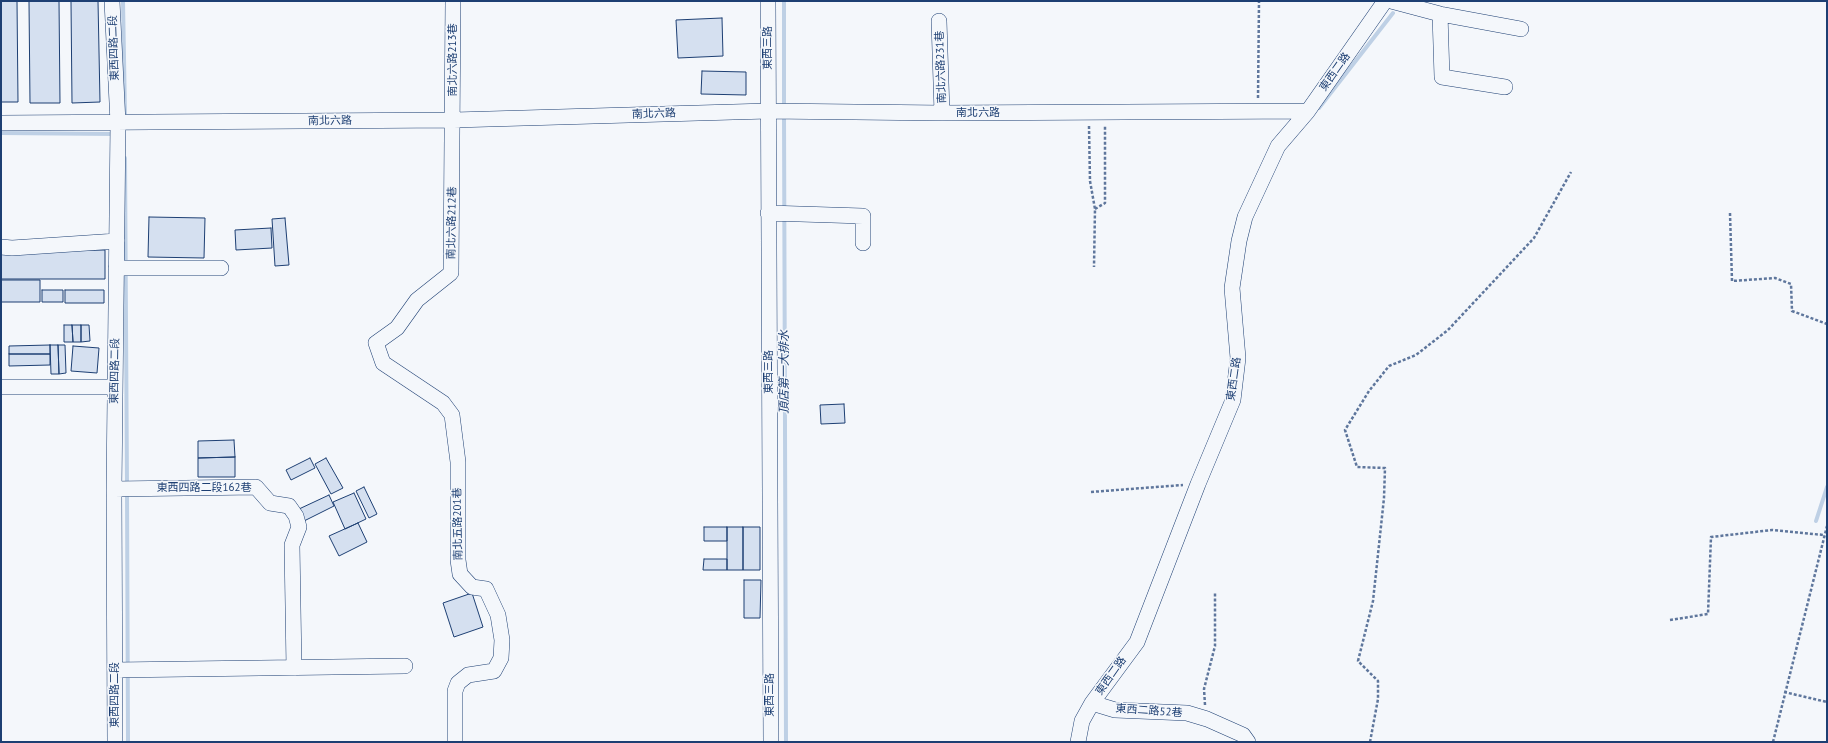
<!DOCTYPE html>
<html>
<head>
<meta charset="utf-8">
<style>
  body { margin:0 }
  #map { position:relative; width:1828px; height:743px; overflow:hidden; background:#f4f7fb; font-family:"PT Sans",sans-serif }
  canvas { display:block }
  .frame { position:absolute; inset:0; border:2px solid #1d3f73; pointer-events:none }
</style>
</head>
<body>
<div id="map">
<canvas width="1828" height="743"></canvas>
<div class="frame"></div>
</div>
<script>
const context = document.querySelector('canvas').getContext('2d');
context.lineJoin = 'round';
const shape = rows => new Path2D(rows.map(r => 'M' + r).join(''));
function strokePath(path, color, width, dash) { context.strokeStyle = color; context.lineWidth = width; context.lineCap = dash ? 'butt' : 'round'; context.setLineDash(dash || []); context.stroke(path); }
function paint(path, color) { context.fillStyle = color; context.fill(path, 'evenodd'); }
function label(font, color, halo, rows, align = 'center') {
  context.font = font + ' "PT Sans","Noto Sans TC",sans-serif'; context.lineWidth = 3; context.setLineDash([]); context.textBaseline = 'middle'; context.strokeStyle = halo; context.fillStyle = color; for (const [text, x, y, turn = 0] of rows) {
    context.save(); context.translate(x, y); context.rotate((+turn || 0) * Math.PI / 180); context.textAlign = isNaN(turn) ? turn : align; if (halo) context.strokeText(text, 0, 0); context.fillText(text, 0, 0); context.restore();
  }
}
const stream = shape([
  [123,1,125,114],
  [784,1,784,108],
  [1319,108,1393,13],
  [784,114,786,742],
  [1,133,115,134],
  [125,158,127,486],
  [127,492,128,742],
  [1816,521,1827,487]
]);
const building = shape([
  [1,1,17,1,18,102,1,102,1,1],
  [29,1,59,1,60,103,30,103,29,1],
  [71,1,98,1,100,102,72,103,71,1],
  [722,18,723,56,678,58,676,20,722,18],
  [702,71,746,72,746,95,701,94,702,71],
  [149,217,205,218,204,258,148,257,149,217],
  [285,218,289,265,275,266,272,219,285,218],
  [271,228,272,248,236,250,235,230,271,228],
  [1,250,105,250,105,279,1,279,1,250],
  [1,280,40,280,40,302,1,302,1,280],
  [42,290,63,290,63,302,42,302,42,290],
  [65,290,104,290,104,303,65,303,65,290],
  [64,325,72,325,73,342,64,342,64,325],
  [72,325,81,325,81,342,73,342,72,325],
  [81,325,89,325,90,341,81,342,81,325],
  [50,345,50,354,9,354,9,346,50,345],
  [50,345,58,345,59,374,51,374,50,345],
  [58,345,65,345,66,373,59,374,58,345],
  [73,346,99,348,97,373,71,371,73,346],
  [9,354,50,354,50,365,9,366,9,354],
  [844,404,845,423,821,424,820,405,844,404],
  [234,440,235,457,198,458,198,441,234,440],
  [235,457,235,477,198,477,198,458,235,457],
  [310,458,315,468,291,480,286,470,310,458],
  [326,458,343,488,331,494,315,464,326,458],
  [364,487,377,514,369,518,356,491,364,487],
  [354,493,366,519,345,529,333,502,354,493],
  [329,495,334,506,304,521,299,509,329,495],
  [358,523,367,542,339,556,329,536,358,523],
  [704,527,727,527,727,541,704,541,704,527],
  [727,527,743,527,743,570,727,570,727,527],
  [743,527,760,527,760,570,743,570,743,527],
  [704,559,727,559,727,570,703,570,704,559],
  [744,580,761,580,760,618,744,618,744,580],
  [472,593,483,627,454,637,443,603,472,593]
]);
const path = shape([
  [1258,98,1259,1],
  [1089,126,1090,181,1095,209,1094,267],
  [1095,209,1105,203,1105,125],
  [1730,213,1732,281,1775,278,1791,284,1792,311,1827,324],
  [1091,492,1183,485],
  [1670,620,1708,614,1711,537,1772,530,1824,535],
  [1784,692,1827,702],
  [1205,705,1204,689,1215,646,1215,593],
  [1370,742,1378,699,1378,681,1358,661,1373,601,1384,498,1385,468,1357,467,1345,430,1369,391,1389,366,1416,355,1448,330,1534,238,1571,172],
  [1773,742,1827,526]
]);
const minor = shape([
  [112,1,118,123,114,489,115,742],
  [453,1,451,273,417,300,397,328,376,343,383,363,443,403,452,415,458,462,458,560,460,574,472,587,486,589,498,615,502,640,501,658,494,671,468,675,458,683,455,691,455,742],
  [768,1,771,742],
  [1391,1,1440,14,1521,29],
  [1440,14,1442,77,1505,87],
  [939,21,942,113],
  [1,123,454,120,768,111,942,113,1308,111],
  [768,213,863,216,863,243],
  [1,247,12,248,117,241],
  [116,268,221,268],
  [1,387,115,387],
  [114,489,256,487,270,503,289,506,296,516,299,527,292,545,294,668],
  [115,670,405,666],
  [1092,703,1115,710,1187,713,1207,719,1243,735,1248,742],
  [1078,742,1082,721,1092,703,1137,642,1198,484,1233,400,1238,358,1232,288,1239,241,1245,217,1278,146,1308,111,1385,1]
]);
const streetNames = [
  ["東西四路二段",114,48,-92],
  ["東西三路",768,48,-90],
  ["南北六路213巷",453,60,-90],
  ["南北六路231巷",941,67,-92],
  ["東西二路",1335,72,-55],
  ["南北六路",978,113],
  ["南北六路",654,114,-2],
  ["南北六路",330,121,-1],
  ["南北六路212巷",452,223,-89],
  ["東西四路二段",115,371,-89],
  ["東西三路",769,372,-90],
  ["東西二路",1234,379,-82],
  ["東西四路二段162巷",204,488],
  ["南北五路201巷",458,524,-91],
  ["東西二路",1111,676,-55],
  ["東西四路二段",115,695,-90],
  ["東西三路",770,695,-90],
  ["東西二路52巷",1149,711,4]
];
const waterNames = [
  ["頂店第一大排水",785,372,-90]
];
strokePath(stream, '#bed0e5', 4);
paint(building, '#d5e0f0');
strokePath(building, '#1d3f73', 1);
strokePath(minor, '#1d3f73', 16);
strokePath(path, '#5e769c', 2.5, [3, 2]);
strokePath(minor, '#f4f7fb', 15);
label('11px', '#1d3f73', '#f4f7fb', streetNames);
label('italic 12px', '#1d3f73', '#f4f7fb', waterNames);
</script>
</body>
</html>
